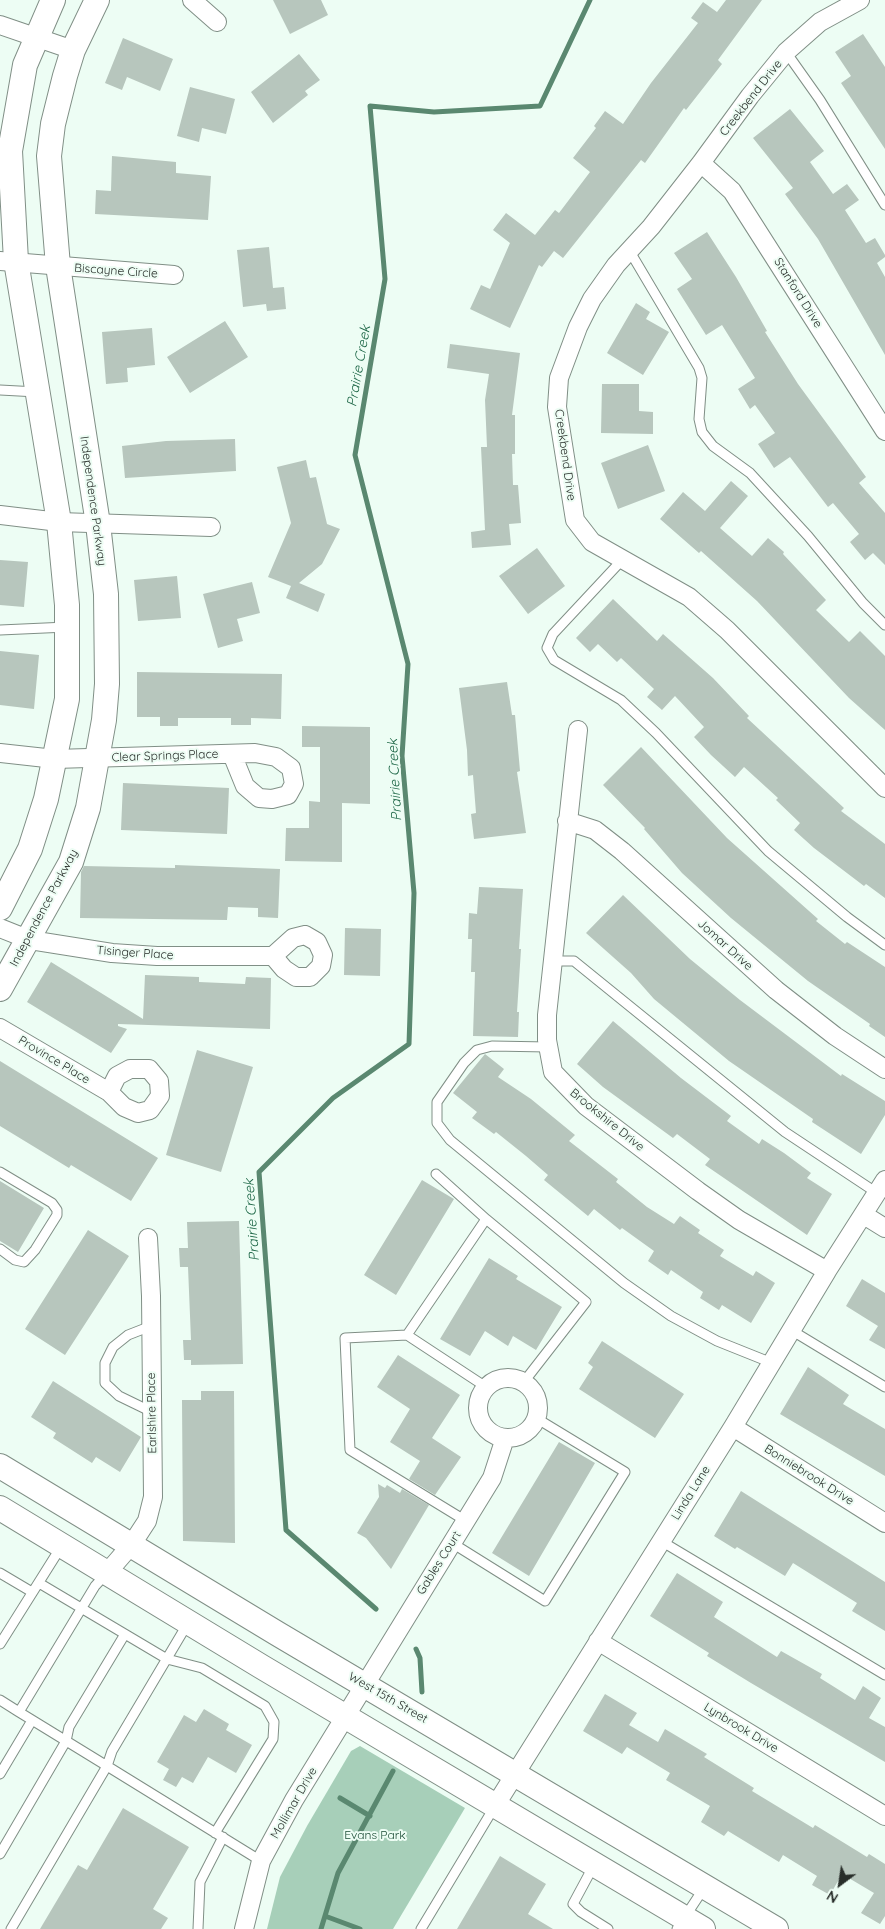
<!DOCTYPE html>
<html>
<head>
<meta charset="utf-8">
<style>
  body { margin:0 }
  #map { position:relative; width:885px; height:1929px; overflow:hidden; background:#edfdf4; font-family:Quicksand,sans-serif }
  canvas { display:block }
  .north { position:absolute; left:815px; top:1859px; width:50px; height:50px; -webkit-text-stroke:4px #edfdf4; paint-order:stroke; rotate:211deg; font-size:14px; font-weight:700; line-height:20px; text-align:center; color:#282e2a }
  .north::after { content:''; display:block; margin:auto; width:18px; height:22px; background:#282e2a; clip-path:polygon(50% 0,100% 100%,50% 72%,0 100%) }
</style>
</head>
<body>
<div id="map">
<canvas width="885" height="1929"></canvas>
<div class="north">N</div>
</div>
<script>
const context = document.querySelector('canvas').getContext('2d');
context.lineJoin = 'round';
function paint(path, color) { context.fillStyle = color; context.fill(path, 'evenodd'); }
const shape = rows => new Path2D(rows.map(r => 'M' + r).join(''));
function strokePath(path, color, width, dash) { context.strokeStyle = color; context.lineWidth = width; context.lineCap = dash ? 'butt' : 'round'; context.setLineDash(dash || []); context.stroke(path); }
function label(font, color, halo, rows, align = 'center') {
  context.font = font + ' Quicksand,sans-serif'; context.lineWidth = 4; context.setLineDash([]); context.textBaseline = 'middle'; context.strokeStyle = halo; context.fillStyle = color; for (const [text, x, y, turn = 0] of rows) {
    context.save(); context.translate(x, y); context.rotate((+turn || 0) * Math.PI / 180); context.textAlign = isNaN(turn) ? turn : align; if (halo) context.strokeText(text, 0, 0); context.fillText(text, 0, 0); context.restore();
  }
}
const green = shape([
  [360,1746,465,1808,393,1929,267,1929,280,1877,307,1826,351,1751]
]);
const stream = shape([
  [376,1609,286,1530,259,1172,333,1098,409,1044,414,893,402,756,408,664,355,455,385,279,370,106,434,112,540,106,590,0],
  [416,1649,420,1658,422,1692],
  [340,1798,370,1816],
  [325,1916,360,1929],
  [321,1929,338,1873,393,1771]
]);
const building = shape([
  [273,0,321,0,328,15,290,34],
  [726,0,762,0,718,60,722,64,686,110,684,108,645,163,641,160,563,258,554,251,542,267,539,265,510,328,470,309,481,285,490,289,510,243,493,230,506,213,535,235,555,210,559,213,590,172,573,158,596,128,594,126,605,111,623,124,651,83,698,23,691,18,703,2,717,12],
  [863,34,885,67,885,149,841,83,851,76,835,52],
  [123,38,173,59,160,91,127,77,122,90,105,83],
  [299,54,320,80,305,91,308,95,273,123,251,92],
  [190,87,235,99,226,134,202,128,199,142,177,136],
  [790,109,824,151,810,162,833,194,847,184,859,200,845,210,866,243,875,238,885,255,885,257,877,263,885,277,885,355,818,239,785,194,793,188,753,138],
  [112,156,176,162,176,173,211,176,208,220,95,214,96,190,111,191],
  [707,232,736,277,767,331,765,332,798,384,866,477,859,483,885,513,885,565,873,553,865,560,850,542,859,534,833,503,828,507,790,457,774,468,758,444,775,433,755,405,750,409,738,389,755,378,722,325,706,335,677,289,692,279,674,253],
  [269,247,273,288,284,287,286,309,267,311,266,304,243,307,237,250],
  [636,303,650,312,646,319,669,332,643,375,607,353],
  [225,321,248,357,190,393,167,357],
  [152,328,155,365,127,368,128,382,106,384,102,332],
  [450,344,520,353,512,415,515,415,515,454,512,454,513,485,518,485,521,523,509,524,511,545,472,548,471,532,485,530,481,447,487,447,485,400,489,374,447,368],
  [602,384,639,384,639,411,653,412,653,434,601,433],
  [235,439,236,471,125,478,122,446,166,441],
  [648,445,665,491,618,509,601,463],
  [306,460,310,478,316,477,327,524,340,529,322,564,299,583,325,594,318,612,286,598,291,586,268,577,291,523,277,467],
  [731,481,748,496,720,528,752,556,768,538,784,552,783,554,826,600,816,610,849,642,860,631,885,656,885,730,849,698,757,601,701,551,699,553,660,519,683,492,705,511],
  [537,548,565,586,528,614,499,576],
  [0,560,28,562,24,607,0,605],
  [177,576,181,618,138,621,134,580],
  [252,582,260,613,237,619,243,641,218,648,203,594],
  [613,599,657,641,663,634,713,678,749,716,747,718,844,808,841,811,885,844,885,898,866,884,864,886,814,848,794,830,800,823,776,800,778,798,744,767,735,777,711,755,694,737,704,727,675,696,662,710,647,697,654,689,621,658,617,662,598,644,590,652,576,638],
  [0,651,39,655,34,709,0,705],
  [137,672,282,674,281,719,251,718,251,725,231,725,231,718,178,718,178,726,160,726,160,717,137,717],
  [507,682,512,715,515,715,520,771,517,772,526,833,474,839,471,814,476,813,473,775,468,776,467,750,459,688],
  [302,726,370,727,370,804,342,803,342,862,285,861,286,828,309,828,309,801,320,802,320,747,302,747],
  [641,747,727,838,818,919,816,921,845,944,847,942,885,967,885,1037,869,1026,870,1024,808,981,731,918,682,873,644,829,645,828,603,785],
  [123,783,229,788,227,834,121,830],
  [175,865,280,869,278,918,258,917,258,908,228,907,227,920,80,918,81,872,84,866,175,868],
  [479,887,523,889,519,949,521,949,517,1012,519,1012,518,1037,473,1036,475,972,471,972,472,939,468,939,469,913,477,914],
  [623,895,690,959,740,1000,841,1076,842,1074,885,1101,885,1115,861,1154,812,1122,813,1119,729,1061,654,999,631,973,586,933],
  [345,928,381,929,380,976,344,975],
  [51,962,143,1019,145,975,199,977,199,982,245,984,246,977,271,978,270,1029,118,1024,118,1026,127,1029,111,1053,27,1002],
  [613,1021,681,1078,731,1116,727,1121,759,1144,762,1139,784,1153,811,1173,807,1178,832,1194,807,1235,705,1165,710,1159,677,1134,673,1138,603,1087,577,1064],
  [197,1050,253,1067,221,1172,166,1155],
  [485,1054,504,1069,498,1077,531,1099,575,1135,569,1141,618,1179,616,1182,647,1207,674,1224,680,1216,700,1230,698,1233,724,1250,720,1256,753,1276,756,1271,775,1283,751,1323,722,1305,719,1310,700,1298,703,1292,671,1270,668,1275,648,1261,654,1251,622,1228,620,1230,594,1209,588,1216,544,1180,548,1175,526,1156,496,1132,494,1134,472,1118,477,1112,453,1093],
  [0,1061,158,1158,131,1201,71,1165,69,1168,0,1126],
  [422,1180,454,1199,396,1295,364,1275],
  [0,1181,44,1208,18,1252,0,1241],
  [239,1221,243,1364,191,1365,191,1360,184,1360,183,1340,191,1340,188,1267,180,1267,179,1248,188,1248,187,1222],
  [88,1230,129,1256,65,1355,25,1329],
  [489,1258,518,1276,516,1279,562,1307,536,1350,513,1336,508,1346,485,1331,470,1356,440,1339],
  [862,1279,885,1293,885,1349,869,1340,878,1326,846,1306],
  [602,1341,684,1394,655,1438,579,1389,593,1367,588,1363],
  [398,1355,460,1395,432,1438,461,1457,435,1495,409,1479,420,1461,390,1442,410,1409,377,1387],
  [808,1367,849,1395,843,1404,885,1429,885,1476,780,1414],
  [53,1381,141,1437,120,1472,96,1457,92,1463,53,1438,56,1433,31,1417],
  [201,1391,234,1391,235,1543,183,1541,182,1400,201,1400],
  [559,1442,595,1463,529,1576,492,1553],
  [378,1484,385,1488,387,1485,400,1493,402,1489,429,1505,391,1569,366,1538,357,1533,379,1497],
  [741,1491,885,1582,885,1631,852,1611,857,1603,793,1563,785,1576,737,1547,735,1549,714,1536],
  [677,1573,723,1602,714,1617,777,1657,781,1651,822,1674,820,1678,855,1700,863,1686,881,1698,869,1718,885,1727,885,1762,751,1683,707,1656,709,1653,650,1616],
  [605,1694,637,1713,629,1725,658,1742,665,1729,707,1754,704,1757,754,1788,752,1791,813,1828,815,1825,867,1857,869,1854,885,1864,885,1916,880,1924,861,1913,874,1893,842,1874,830,1895,812,1885,817,1876,783,1855,779,1862,728,1831,724,1836,701,1822,710,1806,666,1780,670,1773,627,1747,622,1754,583,1731],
  [204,1709,229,1724,226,1730,252,1745,236,1773,208,1757,193,1783,182,1777,176,1787,163,1780,169,1769,157,1762,184,1715,196,1722],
  [123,1808,189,1847,153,1909,168,1918,161,1929,40,1929,78,1865,87,1870],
  [500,1856,546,1884,528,1914,553,1929,457,1929]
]);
const lane = shape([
  [786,52,820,100,885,205],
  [629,250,699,368,702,378,699,419,702,432,713,446,750,473,808,536,863,603,885,625],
  [0,390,37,392],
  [623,559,553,634,547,648,554,660,621,700,656,733,768,851,847,917,885,945],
  [0,630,67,627],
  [553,961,574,961,785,1132,877,1193],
  [548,1047,492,1046,477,1050,464,1063,437,1102,437,1123,450,1140,624,1283,671,1316,717,1341,772,1363],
  [0,1172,52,1203,57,1210,57,1215,35,1250,24,1262,15,1260,0,1249],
  [436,1174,486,1219],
  [151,1326,128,1335,113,1347,105,1363,105,1383,119,1396,152,1412],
  [791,1330,885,1387],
  [407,1335,486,1387],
  [466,1521,350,1450,345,1338,407,1335,486,1219,586,1302,523,1383],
  [661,1541,885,1675],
  [452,1543,545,1601,625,1472,536,1418],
  [0,1573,32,1592],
  [39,1583,167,1659,202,1668,265,1706,274,1722,273,1739,215,1833],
  [188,1623,112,1751,107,1766,261,1861],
  [0,1644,61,1547],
  [0,1700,19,1712,95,1586,106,1574],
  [0,1774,31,1722],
  [0,1854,66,1741,69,1727,125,1634],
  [594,1865,573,1904,581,1912,608,1929],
  [11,1929,107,1766,19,1712],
  [198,1929,200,1882,223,1837],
  [421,1929,495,1806],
  [677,1929,704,1888]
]);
const street = shape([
  [192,0,217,22],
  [860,0,820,22,786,52,750,96,701,163,651,227,616,265,592,299,578,327,559,378,557,407,575,520,592,542,689,597,727,630,885,788],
  [0,25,73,50],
  [701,163,732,191,885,431],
  [0,261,174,275],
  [0,515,59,522,211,527],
  [578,730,547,1015,547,1040,553,1072,586,1106,698,1191,739,1220,827,1271],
  [0,753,55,759,255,753,276,757,291,768,294,784,288,795,272,799,259,798,245,786,232,754],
  [567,821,595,830,622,851,776,990,835,1036,885,1069],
  [0,928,30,940,112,953,157,956,273,956],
  [305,935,317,942,323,955,321,966,310,977,296,977,284,969,273,956,293,938,305,935],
  [0,1028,109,1092,124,1107,138,1113,150,1110,160,1096,159,1081,149,1069,130,1069,117,1076,109,1092],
  [864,1215,885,1228],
  '478 1408a30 30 0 1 1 60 0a30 30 0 1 1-60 0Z',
  [733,1427,885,1523],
  [106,1574,132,1544,147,1521,153,1497,151,1296,148,1238],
  [598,1641,885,1816],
  [495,1806,733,1427,827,1271,885,1180],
  [244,1929,261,1861,294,1800,492,1478,505,1438]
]);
const secondary = shape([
  [0,908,30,849,46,799,67,699,67,605,59,522,16,261,10,151,25,65,53,0],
  [0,989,71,862,88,808,104,720,107,684,106,594,98,524,58,266,49,156,53,124,65,76,73,50,97,0],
  [0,1466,278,1634,776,1929],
  [0,1508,262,1667,703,1929]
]);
const streetNames = [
  ["Creekbend Drive",751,98,-52],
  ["Biscayne Circle",116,271,4],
  ["Stanford Drive",798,293,58],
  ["Creekbend Drive",565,455,82],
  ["Independence Parkway",93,501,82],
  ["Clear Springs Place",165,756,-2],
  ["Independence Parkway",44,908,-62],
  ["Jomar Drive",725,945,42],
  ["Tisinger Place",135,953,4],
  ["Province Place",54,1060,31],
  ["Brookshire Drive",607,1120,39],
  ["Earlshire Place",152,1413,-91],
  ["Bonniebrook Drive",809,1475,32],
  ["Linda Lane",691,1493,-58],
  ["Gables Court",439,1563,-58],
  ["West 15th Street",388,1698,30],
  ["Lynbrook Drive",741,1728,31],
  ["Mollimar Drive",294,1803,-60]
];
const parkNames = [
  ["Evans Park",375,1835]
];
const waterNames = [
  ["Prairie Creek",359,366,-80],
  ["Prairie Creek",395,780,-93],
  ["Prairie Creek",252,1220,-94]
];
paint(green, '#a7cfb9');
strokePath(stream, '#5a8870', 5);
paint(building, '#b7c6bd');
strokePath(lane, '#808f86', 11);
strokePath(street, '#808f86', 20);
strokePath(secondary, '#808f86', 26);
strokePath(lane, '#fff', 9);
strokePath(street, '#fff', 18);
strokePath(secondary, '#fff', 24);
label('12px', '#282e2a', '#edfdf4', streetNames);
label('12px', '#1a4c35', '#edfdf4', parkNames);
label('italic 14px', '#1e6747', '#edfdf4', waterNames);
</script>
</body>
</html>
